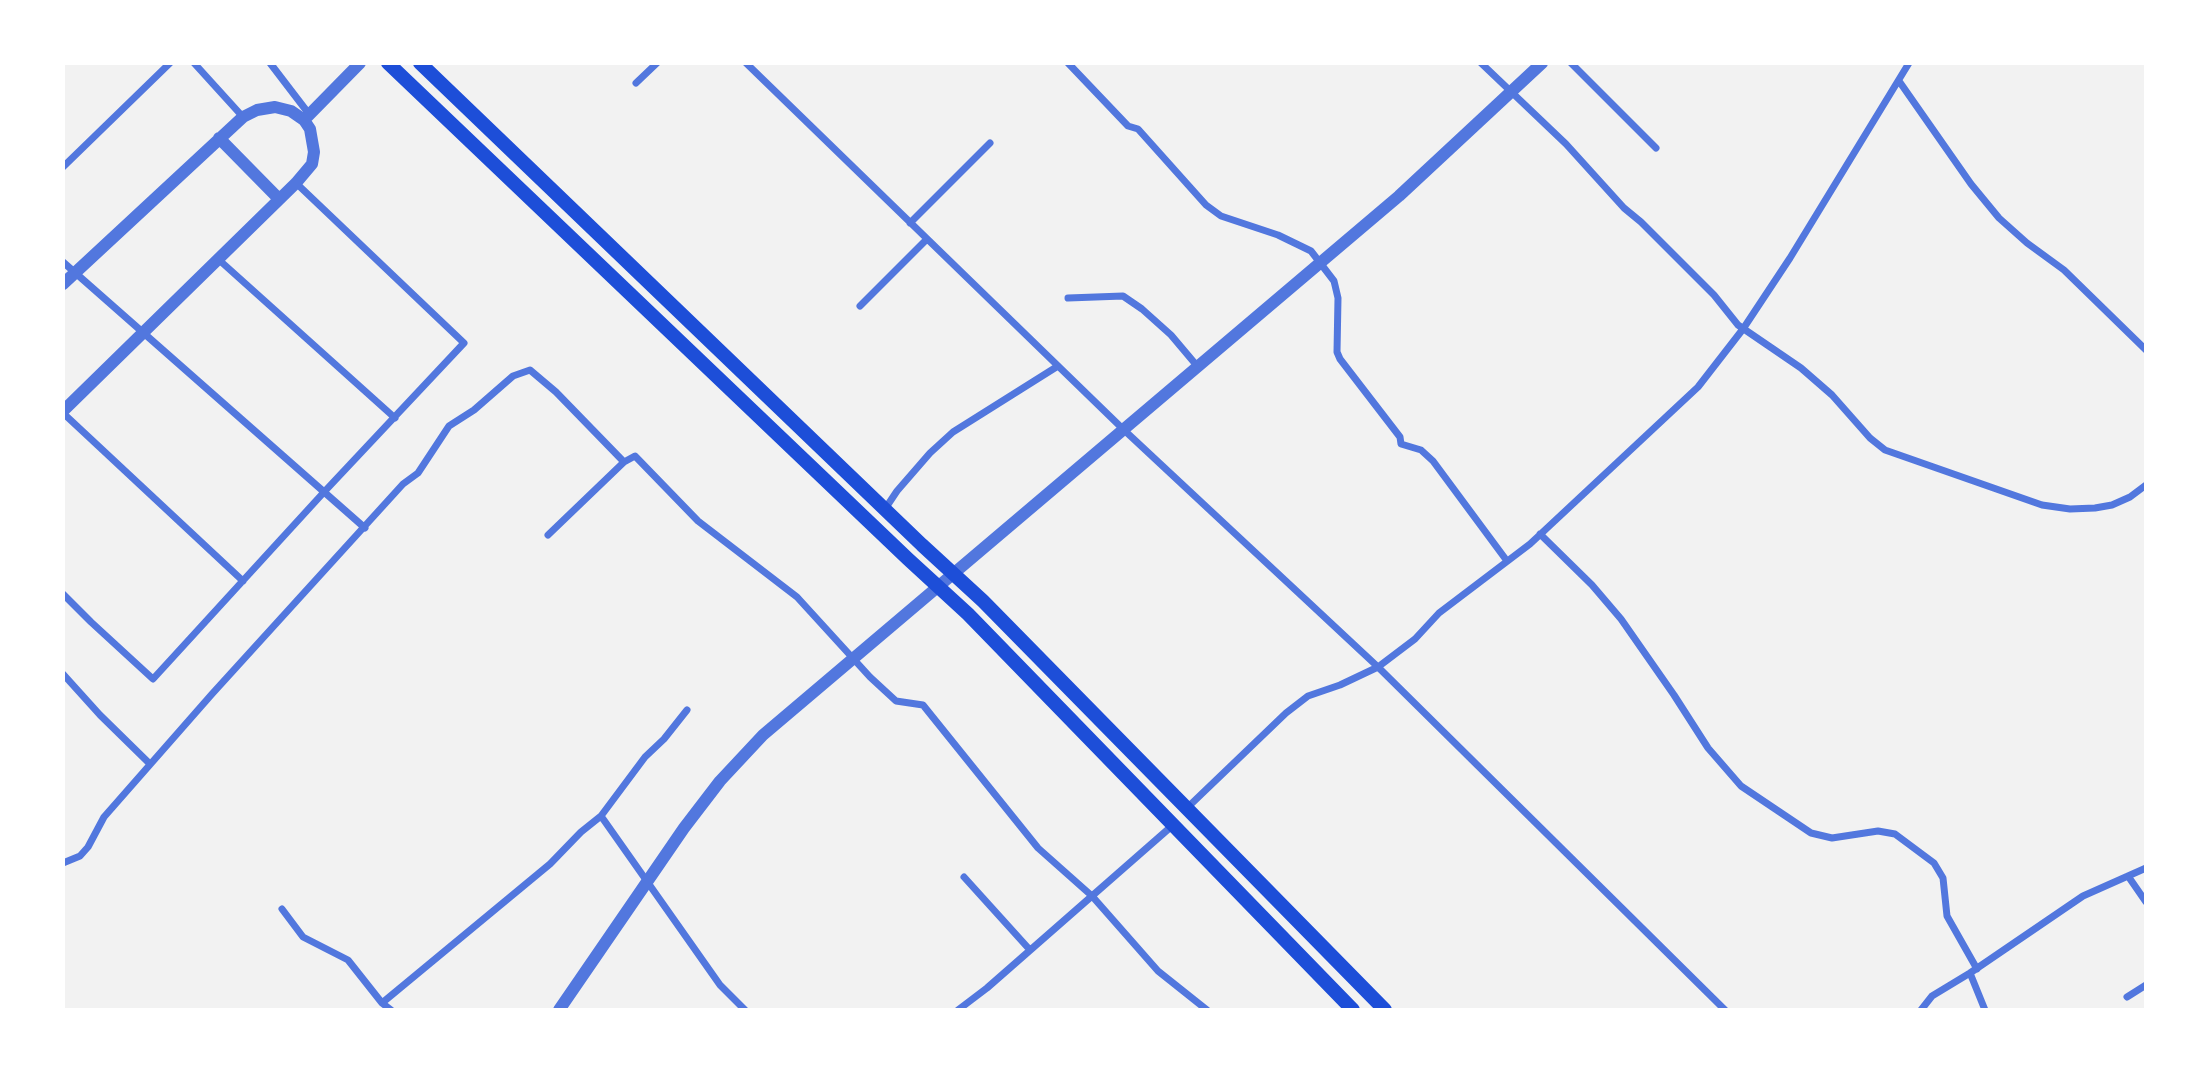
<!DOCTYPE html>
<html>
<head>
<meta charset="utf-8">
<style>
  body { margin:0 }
  #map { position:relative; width:2209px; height:1073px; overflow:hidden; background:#f2f2f2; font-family:"PT Sans Narrow",sans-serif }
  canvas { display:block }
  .frame { position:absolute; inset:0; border:65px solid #fff; pointer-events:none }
</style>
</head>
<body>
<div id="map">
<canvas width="2209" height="1073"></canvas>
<div class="frame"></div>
</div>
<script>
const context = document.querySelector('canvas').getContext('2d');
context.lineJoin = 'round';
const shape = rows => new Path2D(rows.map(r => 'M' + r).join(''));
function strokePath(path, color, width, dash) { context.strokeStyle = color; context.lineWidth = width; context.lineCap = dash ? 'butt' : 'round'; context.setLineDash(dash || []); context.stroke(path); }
const minor = shape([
  [194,63,243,117],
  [270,63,309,114],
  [746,63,1124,430,1378,667,1725,1010],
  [1068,63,1128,126,1138,129,1206,205,1221,216,1278,235,1311,251,1334,281,1338,298,1337,352,1340,359,1400,437,1401,444,1421,450,1433,461,1507,561],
  [1481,63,1566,144,1624,208,1641,222,1714,295,1738,325,1801,368,1832,395,1870,438,1885,450,2042,505,2070,509,2095,508,2112,505,2130,497,2146,485],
  [1571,63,1656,148],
  [1899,81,1971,184,1999,218,2027,243,2064,270,2146,350],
  [636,83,657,63],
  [63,167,170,63],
  [910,223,990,143],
  [218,259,395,418],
  [63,262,365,528],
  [1068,298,1123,296,1142,309,1171,335,1198,367],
  [860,306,927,239],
  [63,413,243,581],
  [885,509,897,491,930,453,953,432,1058,366],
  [1540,534,1592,585,1621,619,1674,695,1708,748,1741,786,1811,833,1832,838,1878,831,1895,834,1934,863,1943,878,1947,916,1977,969],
  [548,535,624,462],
  [63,594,91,622,153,679,325,491,464,343,296,183],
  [63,674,100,715,150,764],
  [1188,807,1286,713,1308,696,1340,685,1378,667,1415,639,1439,613,1530,544,1698,387,1743,329,1790,258,1909,63],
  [601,816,720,985,745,1010],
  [63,863,80,856,88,847,104,817,212,694,403,484,418,473,449,426,474,410,513,376,530,370,556,392,624,462,635,456,698,521,797,597,870,677,896,701,923,705,1038,848,1092,896,1158,971,1207,1010],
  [2128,876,2146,902],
  [964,877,1030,950],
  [282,909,303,937,348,960,382,1003,391,1010],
  [1970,973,1985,1010],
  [2127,997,2146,985],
  [382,1003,550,864,581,832,601,816,645,757,664,739,687,710],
  [958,1010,987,988,1173,825],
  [1921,1010,1932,996,1970,973,2083,896,2146,868]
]);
const tertiary = shape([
  [219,138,279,199],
  [63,284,243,117,257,110,275,107,291,111,304,120],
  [63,411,296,183,312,164,314,152,310,129,304,120,360,63],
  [559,1010,684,828,720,781,763,735,1399,196,1542,63]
]);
const secondary = shape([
  [388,63,908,559,968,614,1353,1010],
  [420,63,922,545,983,601,1385,1010]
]);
strokePath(minor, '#5277de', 7);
strokePath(tertiary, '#5277de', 12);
strokePath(secondary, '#1d4ed8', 14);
</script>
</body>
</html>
